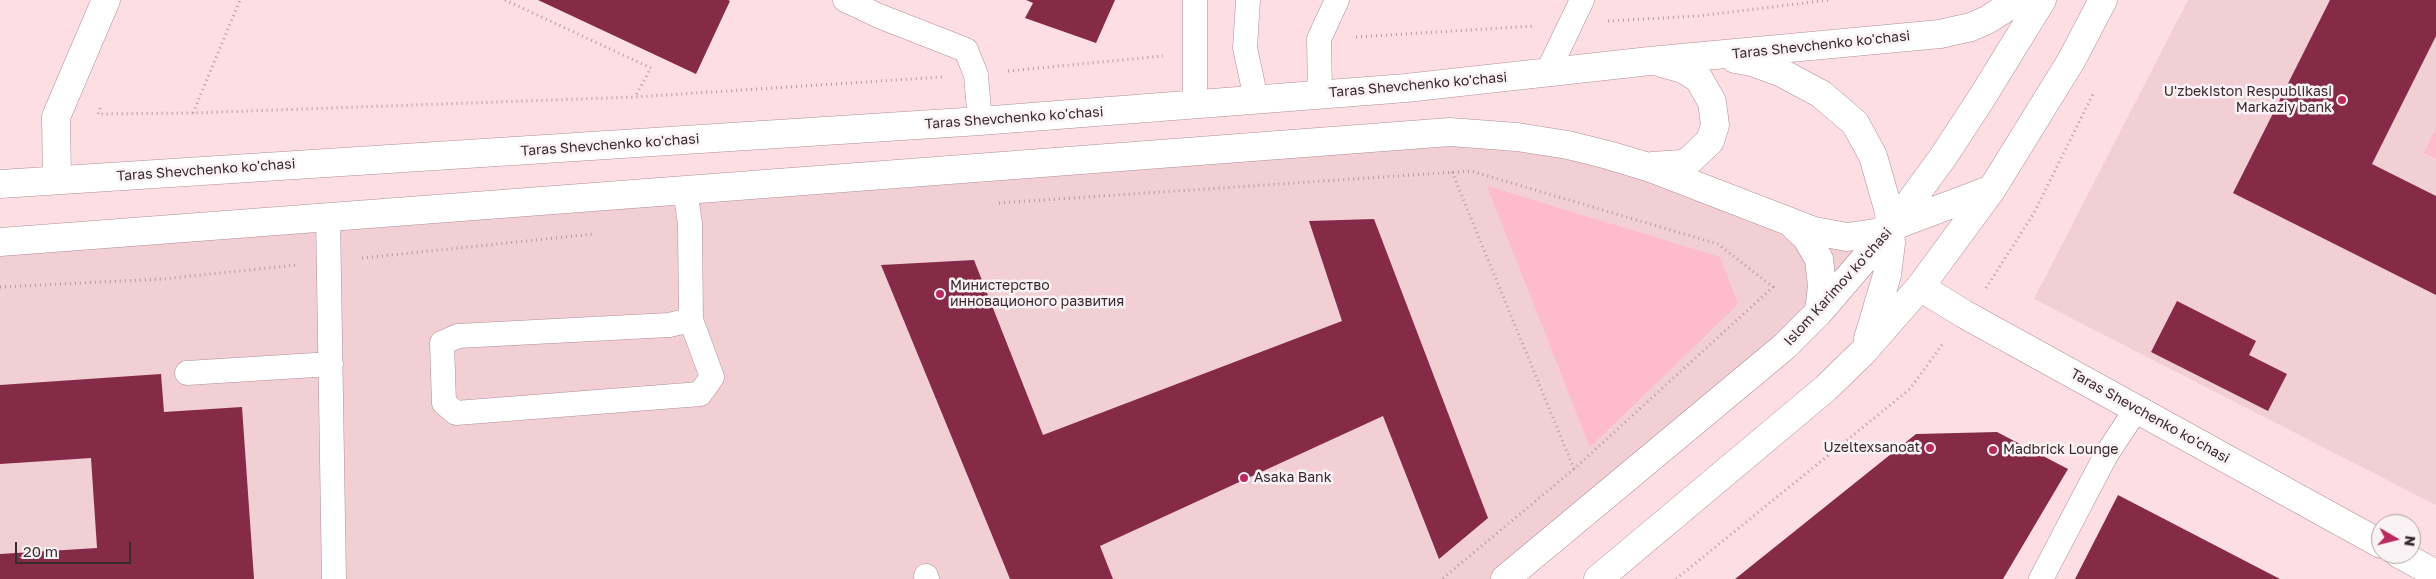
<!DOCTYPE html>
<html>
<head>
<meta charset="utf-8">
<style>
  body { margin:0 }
  #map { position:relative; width:2436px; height:579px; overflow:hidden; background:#fddee4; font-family:"Golos Text",sans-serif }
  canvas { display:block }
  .north { position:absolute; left:2371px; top:514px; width:50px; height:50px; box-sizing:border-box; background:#faf2f4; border:1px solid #aca2a4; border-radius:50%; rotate:98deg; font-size:14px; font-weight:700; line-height:20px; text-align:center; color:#382a2d }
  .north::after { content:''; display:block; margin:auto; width:18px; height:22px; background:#b92b5e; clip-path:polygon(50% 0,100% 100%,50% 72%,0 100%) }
  .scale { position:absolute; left:15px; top:542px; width:116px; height:22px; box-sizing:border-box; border:2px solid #382a2d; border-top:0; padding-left:6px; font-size:15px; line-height:18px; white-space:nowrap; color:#382a2d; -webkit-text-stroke:4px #faf2f4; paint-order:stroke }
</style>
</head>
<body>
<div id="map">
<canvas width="2436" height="579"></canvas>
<div class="north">N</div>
<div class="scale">20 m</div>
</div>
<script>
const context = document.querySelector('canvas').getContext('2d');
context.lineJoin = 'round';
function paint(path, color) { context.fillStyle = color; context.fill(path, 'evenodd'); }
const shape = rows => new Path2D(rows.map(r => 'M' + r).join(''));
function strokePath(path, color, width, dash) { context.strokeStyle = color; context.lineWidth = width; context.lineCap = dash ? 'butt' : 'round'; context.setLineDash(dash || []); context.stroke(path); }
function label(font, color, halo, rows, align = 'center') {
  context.font = font + ' "Golos Text",sans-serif'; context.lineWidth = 5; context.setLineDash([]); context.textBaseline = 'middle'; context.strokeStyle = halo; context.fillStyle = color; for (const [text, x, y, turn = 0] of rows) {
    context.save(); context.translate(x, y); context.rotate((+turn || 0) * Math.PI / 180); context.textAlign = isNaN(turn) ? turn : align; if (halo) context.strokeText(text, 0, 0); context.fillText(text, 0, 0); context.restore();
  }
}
const built = shape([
  [2188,0,2436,0,2436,505,2034,299],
  [1491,134,1861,236,1856,269,1505,579,0,579,0,242]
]);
const green = shape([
  [2436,128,2436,159,2424,153],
  [1487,186,1720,257,1738,304,1590,447]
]);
const building = shape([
  [538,0,728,0,730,1,696,74],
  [1026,0,1115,0,1096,43,1025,18,1033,3],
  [2330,0,2436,0,2436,36,2372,164,2436,196,2436,295,2233,193],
  [1374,219,1488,518,1439,559,1383,416,1100,546,1113,579,1010,579,881,265,974,260,1043,435,1342,321,1309,221],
  [2177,301,2256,341,2249,355,2287,374,2268,411,2151,352],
  [161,374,164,412,242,407,254,579,0,579,0,554,97,548,91,458,0,464,0,385],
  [1997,432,2068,469,2003,579,1735,579,1916,434],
  [2118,495,2280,579,2075,579]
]);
const path = shape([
  [505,0,651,68,635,97],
  [1608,21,1698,16,1829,0],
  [1356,37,1534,26],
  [1008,71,1163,56],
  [100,108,98,114,193,113,635,97,942,77],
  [193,113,240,0],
  [1452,172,1574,469],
  [999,203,1471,171,1718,244,1773,287,1574,469,1442,579],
  [362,258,594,234],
  [0,287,163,279,296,265],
  [1986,288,2034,213,2093,94],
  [1676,579,1910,389,1944,342]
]);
const service = shape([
  [845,0,879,16,966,50,976,75,980,121],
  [1195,0,1195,104],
  [1248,0,1245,48,1256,99],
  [1547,73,1582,0],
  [1320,94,1319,39,1337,0],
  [685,189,690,224,691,320,712,377,700,394,456,413,444,403,442,343,458,336,669,325,691,320],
  [328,217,334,579],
  [187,373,331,364],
  [926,576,927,579],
  [2041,579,2106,455,2137,408]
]);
const minor = shape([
  [57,180,56,117,106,0],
  [1920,287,1964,314,2381,544],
  [2399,554,2436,574]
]);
const secondary = shape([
  [1735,59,1752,62,1780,72,1821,94,1855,123,1873,156,1889,212,1891,243,1887,275,1868,339],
  [1652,166,1682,164,1690,160,1710,141,1715,125,1712,102,1699,79,1683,69,1662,63],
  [0,184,980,121,1406,88,1650,61,1940,34,1971,27,1987,20,2018,0],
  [1791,223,1806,237,1819,259,1822,286,1819,312],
  [0,242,1450,132,1517,137,1568,145,1608,155,1648,167,1814,231,1847,237,1875,233,1992,189],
  [1505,579,1785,346,1819,312,1892,227,1943,157,1981,99,2042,0],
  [1598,579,1826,388,1863,352,1920,287,1992,189,2071,61,2103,0]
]);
const markers = [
  [2342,100,5,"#b92b5e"],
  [940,294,5,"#b92b5e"],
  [1930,448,5,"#b92b5e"],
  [1993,450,5,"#b92b5e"],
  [1244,478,5,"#b92b5e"]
];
const streetNames = [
  ["Taras Shevchenko ko'chasi",1821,45,-6],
  ["Taras Shevchenko ko'chasi",1418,85,-5],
  ["Taras Shevchenko ko'chasi",1014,118,-4],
  ["Taras Shevchenko ko'chasi",610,145,-4],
  ["Taras Shevchenko ko'chasi",206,170,-4],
  ["Islom Karimov ko'chasi",1838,287,-48],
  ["Taras Shevchenko ko'chasi",2150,416,29]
];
const poiNames = [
  ["U'zbekiston Respublikasi",2332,92,"right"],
  ["Markaziy bank",2332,108,"right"],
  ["Министерство",950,286],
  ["инновационого развития",950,302],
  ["Uzeltexsanoat",1920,448,"right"],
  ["Madbrick Lounge",2003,450],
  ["Asaka Bank",1254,478]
];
paint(built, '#f2ced5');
paint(green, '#febbc9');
paint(building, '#852b47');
strokePath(service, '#b18e95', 25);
strokePath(minor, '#b18e95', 29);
strokePath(secondary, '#b18e95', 29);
strokePath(path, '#b49ba0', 3, [1, 4]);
strokePath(service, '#fff', 24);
strokePath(minor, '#fff', 28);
strokePath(secondary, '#fff', 28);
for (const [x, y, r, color] of markers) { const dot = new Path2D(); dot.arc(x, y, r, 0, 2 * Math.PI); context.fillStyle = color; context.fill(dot); strokePath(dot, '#faf2f4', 2); }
label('14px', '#382a2d', '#faf2f4', streetNames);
label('14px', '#382a2d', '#faf2f4', poiNames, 'left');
</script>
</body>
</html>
